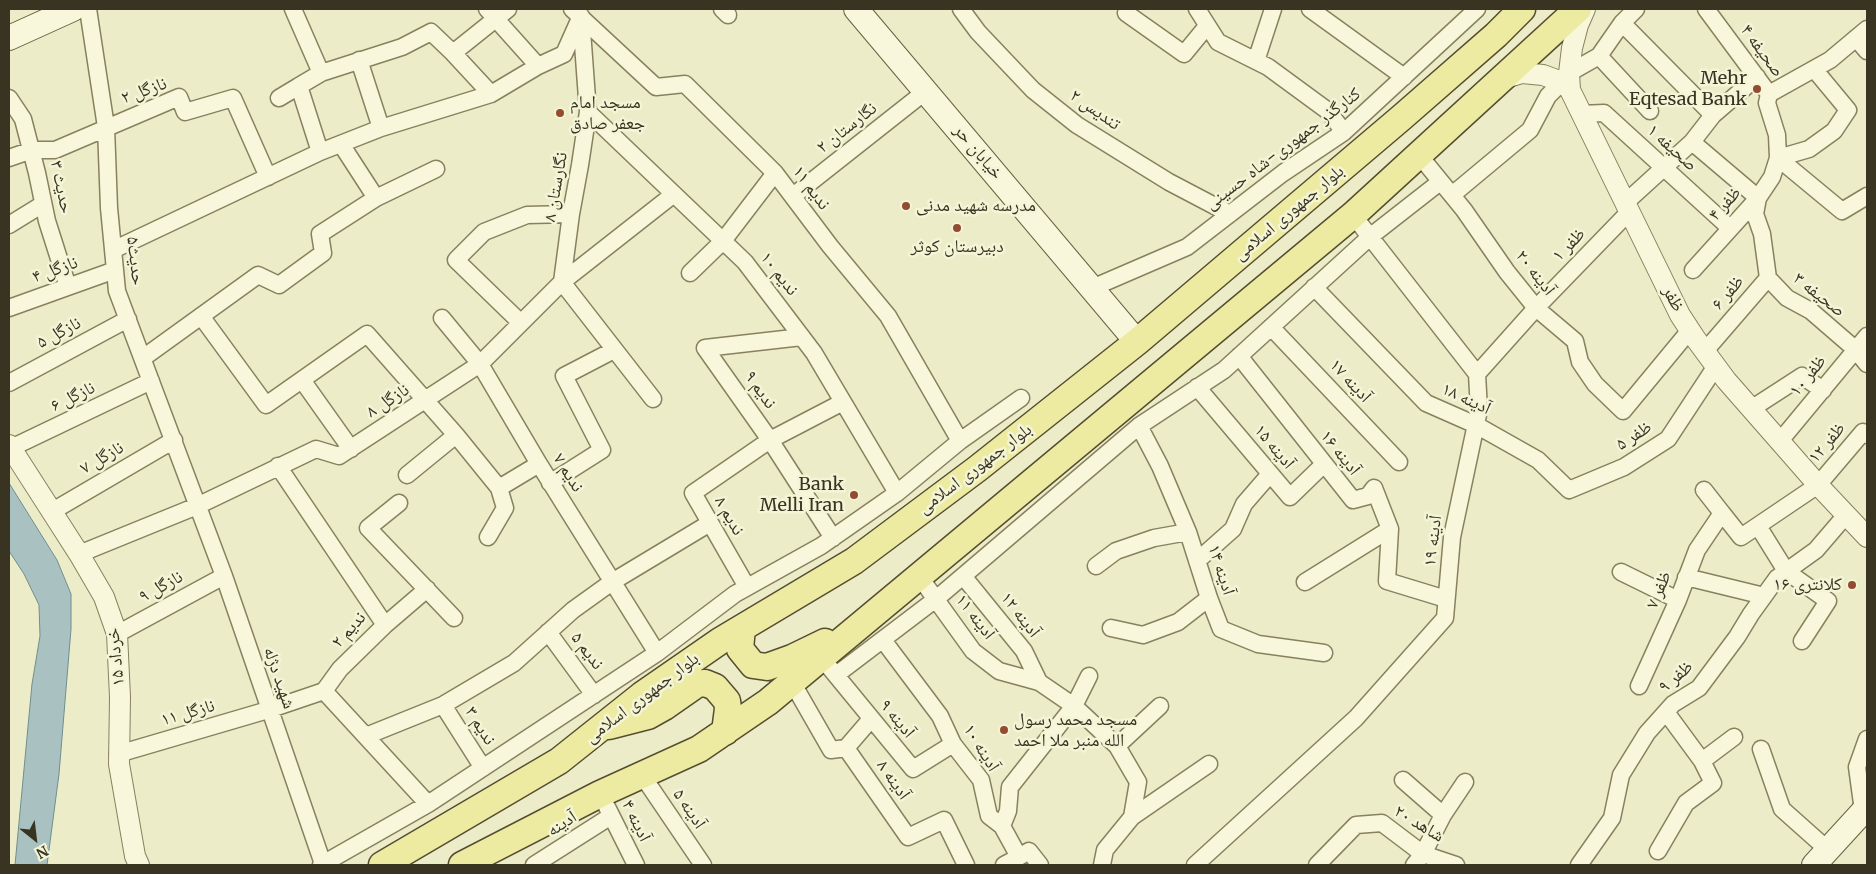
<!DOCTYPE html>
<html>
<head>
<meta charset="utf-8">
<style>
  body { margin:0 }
  #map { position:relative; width:1876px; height:874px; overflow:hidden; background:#edecc8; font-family:Merriweather,serif }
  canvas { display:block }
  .frame { position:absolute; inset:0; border:10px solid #393321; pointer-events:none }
  .north { position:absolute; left:10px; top:814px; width:50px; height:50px; -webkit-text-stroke:4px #f4f4d7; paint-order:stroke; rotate:151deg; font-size:14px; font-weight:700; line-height:20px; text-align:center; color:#393321 }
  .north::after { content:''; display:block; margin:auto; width:18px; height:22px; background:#393321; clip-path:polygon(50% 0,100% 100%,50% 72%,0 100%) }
</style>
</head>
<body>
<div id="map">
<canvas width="1876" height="874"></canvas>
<div class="frame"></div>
<div class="north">N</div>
</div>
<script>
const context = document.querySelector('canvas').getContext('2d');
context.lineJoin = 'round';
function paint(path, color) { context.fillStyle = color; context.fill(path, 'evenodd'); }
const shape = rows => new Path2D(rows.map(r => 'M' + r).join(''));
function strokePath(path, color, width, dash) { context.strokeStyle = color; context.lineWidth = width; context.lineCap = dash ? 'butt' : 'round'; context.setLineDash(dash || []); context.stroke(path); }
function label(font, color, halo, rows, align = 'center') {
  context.font = font + ' Merriweather,"Noto Naskh Arabic",serif'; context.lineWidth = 5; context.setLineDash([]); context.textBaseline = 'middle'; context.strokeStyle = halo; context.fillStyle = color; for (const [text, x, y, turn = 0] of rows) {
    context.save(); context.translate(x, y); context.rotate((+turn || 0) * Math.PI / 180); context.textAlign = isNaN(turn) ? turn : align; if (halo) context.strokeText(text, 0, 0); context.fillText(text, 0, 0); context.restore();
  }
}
const water = shape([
  [9,483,57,560,71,594,71,629,59,774,47,865,15,865,32,684,40,636,39,605,24,574,9,551,9,483]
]);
const minor = shape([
  [88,9,106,127,109,208,117,291,224,576,323,864],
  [293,9,321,73,299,86,320,152],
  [487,9,538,66],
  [572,9,656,87,685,84,775,173,830,246,888,316,960,441],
  [722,9,728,15],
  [961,9,978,32,1033,90,1077,125,1169,182,1230,214],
  [1197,9,1218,42,1268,67,1328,111,1344,132],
  [1310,9,1404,77],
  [1706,9,1769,94,1767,103,1777,135,1778,158,1842,211,1867,196],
  [1126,13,1184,54,1207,26],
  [581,17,588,112,580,165,571,214,562,282,653,399],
  [1622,23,1713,115],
  [1856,38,1867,51],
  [453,53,491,94],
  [1599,56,1650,111],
  [359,60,381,128],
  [1256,61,1273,9],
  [321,73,402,47,431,32,453,53,508,9],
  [1569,73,1599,56,1622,23,1636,9],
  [1769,94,1830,60,1867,29],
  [9,98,23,119,37,173,47,221,68,287],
  [279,98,299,86],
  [588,112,745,262,814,353,897,493],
  [1581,114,1604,113,1730,228],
  [1692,142,1758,198,1755,214,1762,234,1768,278,1705,351],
  [341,144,376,198],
  [1419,155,1464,210,1507,272,1536,308,1575,341,1580,362,1595,384,1623,411,1690,330],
  [9,158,32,150,55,150,179,97,185,112,233,98,268,177],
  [1452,195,1530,130,1548,96,1562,82],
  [793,196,926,91],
  [1625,203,1692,142,1713,115,1757,77],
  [9,225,43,204],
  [113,250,320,152,381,128,491,94,538,66,564,54,581,16],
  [1693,270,1758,198,1772,177,1778,158,1809,149,1834,131,1848,110,1814,69],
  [690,273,723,241,775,173],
  [1768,278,1787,298,1811,311,1855,349,1867,364],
  [1314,287,1426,403,1476,425,1538,460,1569,490,1624,467,1668,439,1716,366],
  [1092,288,1187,247,1283,173,1344,132,1477,9],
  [9,308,115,270],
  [201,316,266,405,367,334,456,435],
  [442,318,480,364,539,464,657,653],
  [521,323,456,260,484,232,527,215,571,214],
  [1271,327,1399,462],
  [802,337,705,348,770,440,833,538],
  [1239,356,1353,500,1368,496,1374,488,1390,529,1387,581,1446,599],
  [143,358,258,275,279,285,323,253,320,234,376,198,436,169],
  [1477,374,1536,308,1629,212],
  [302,380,351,449],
  [9,383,128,319],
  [1197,387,1290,497,1324,464],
  [1751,409,1802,376,1823,390],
  [1139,426,1160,466,1188,532,1209,598,1221,629,1258,644,1324,653],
  [1780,441,1867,336],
  [11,448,151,381],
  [278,466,385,625,340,669,324,691,428,804],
  [407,475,456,435,499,488,539,464],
  [550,483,602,450,564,376,614,350],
  [1704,490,1722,513],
  [399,503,368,528,454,618],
  [51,512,174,440],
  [1758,526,1786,571,1828,601,1802,641],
  [488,537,505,508,499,488],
  [79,554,197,506,316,449,339,456,480,364,562,282,674,194],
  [1197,561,1233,529,1244,504,1270,474],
  [1096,566,1116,551,1154,538,1188,532],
  [1621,572,1678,600],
  [919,576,973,651,999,671,1039,682,1074,706,1117,746,1138,782,1132,817,1105,850,1102,865],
  [963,576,1024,651,1039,682],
  [1686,577,1764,596],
  [1305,582,1390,529],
  [747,587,693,493,770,440,843,402],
  [385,625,427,589],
  [1111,628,1143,635,1178,622,1209,598],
  [548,632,594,695],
  [117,634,224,576],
  [883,640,940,716,953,744,981,780,989,816,1002,826,1019,857,1029,851,1040,865],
  [830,668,913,769,953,744],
  [836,675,936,599,1139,426,1224,370,1371,236,1440,182],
  [792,682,831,750,846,748,908,837,944,820,966,865],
  [1639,686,1678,600,1697,550,1722,513,1741,537,1818,485,1863,432,1867,435],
  [443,705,483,768],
  [1666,712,1702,761],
  [366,736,443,705,514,663,573,610,612,582,710,523],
  [1867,739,1857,767,1863,811,1867,817],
  [1117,746,1160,706],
  [846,748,871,719],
  [1761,749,1782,809,1828,850],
  [118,754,268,710,324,691],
  [642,775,703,865],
  [1403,780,1443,815],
  [607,807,636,865],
  [1132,817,1209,764],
  [1002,826,1008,811,1010,787,1074,706,1089,676],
  [1658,851,1686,803,1713,783,1702,761,1734,737],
  [321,865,428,804,657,653,735,594,821,546,897,493,960,441,1021,398],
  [534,865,611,816],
  [1004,865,1019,857],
  [1195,865,1356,718,1445,618,1452,537,1479,410,1477,374,1353,215],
  [1317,865,1356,825,1382,823,1423,854,1456,865],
  [1414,865,1423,854,1443,815,1465,782],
  [1579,865,1612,818,1621,775,1647,733,1673,704,1699,688,1737,637,1751,614,1777,578,1816,550,1846,515]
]);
const tertiary = shape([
  [1502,79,1522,73,1543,75,1562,82,1570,90,1680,315,1695,338,1726,380,1818,485,1867,537],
  [1570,90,1569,73,1572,48,1578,25,1585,9],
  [9,445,79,554,104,597,117,634,120,697,119,764,135,856,139,865]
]);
const secondary = shape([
  [856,9,1137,342],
  [9,38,73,9],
  [1814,865,1867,807]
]);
const primary = shape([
  [742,628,740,649,753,665,767,667,792,658,825,642],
  [609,726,648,716,664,707,697,684,705,683,715,687,727,701,728,709,725,732],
  [382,865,559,761,642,695,720,641,854,561,977,469,1137,342,1401,118,1496,35,1522,9],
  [462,865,600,794,699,749,768,702,1353,215,1578,9]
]);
const markers = [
  [1757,89,5,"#944b30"],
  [560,113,5,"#944b30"],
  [906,206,5,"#944b30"],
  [957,228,5,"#944b30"],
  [854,495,5,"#944b30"],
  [1852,585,5,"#944b30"],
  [1004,730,5,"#944b30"]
];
const streetNames = [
  ["صحیفه ۴",1762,51,54],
  ["نازگل ۲",144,91,-20],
  ["تندیس ۲",1095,110,35],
  ["نگارستان ۲",847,128,-38],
  ["صحیفه ۱",1672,148,42],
  ["کنارگذر جمهوری-شاه حسینی",1283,149,-37],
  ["خیابان حر",978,152,50],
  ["حدیث ۳",61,187,78],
  ["نگارستان ۸",556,187,-80],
  ["ندیم ۱۱",811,188,53],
  ["ظفر ۴",1725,204,-48],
  ["بلوار جمهوری اسلامی",1289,213,-40],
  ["ظفر ۱",1569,245,-46],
  ["حدیث۵",135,261,83],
  ["نازگل ۴",55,270,-20],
  ["آدینه ۲۰",1535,273,52],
  ["ندیم ۱۰",779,274,52],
  ["ظفر ۶",1728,293,-50],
  ["صحیفه ۳",1819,295,38],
  ["ظفر",1673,299,63],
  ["نازگل ۵",59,333,-28],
  ["ظفر ۱۰",1808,376,-51],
  ["آدینه ۱۷",1350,381,47],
  ["ندیم ۹",760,390,55],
  ["نازگل ۶",73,397,-26],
  ["آدینه ۱۸",1466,399,25],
  ["نازگل ۸",388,401,-33],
  ["ظفر ۵",1634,436,-33],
  ["ظفر ۱۲",1827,443,-50],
  ["آدینه ۱۵",1274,447,50],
  ["آدینه ۱۶",1340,453,51],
  ["نازگل ۷",102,458,-30],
  ["بلوار جمهوری اسلامی",975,469,-37],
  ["ندیم ۷",568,473,58],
  ["ندیم ۸",729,516,60],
  ["آدینه ۱۹",1433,541,-83],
  ["آدینه ۱۴",1221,570,72],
  ["نازگل ۹",161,587,-29],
  ["ظفر ۷",1659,590,-67],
  ["آدینه ۱۲",1020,615,52],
  ["آدینه ۱۱",975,617,52],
  ["ندیم ۲",349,630,-48],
  ["ندیم ۵",587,651,53],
  ["۱۵ خرداد",116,657,-96],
  ["ظفر ۹",1676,677,-41],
  ["شهید دژله",279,678,71],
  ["بلوار جمهوری اسلامی",642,698,-37],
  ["نازگل ۱۱",188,713,-16],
  ["آدینه ۹",897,719,50],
  ["ندیم ۳",480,726,58],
  ["آدینه ۱۰",981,748,58],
  ["آدینه ۸",893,780,55],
  ["آدینه ۵",689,809,56],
  ["آدینه ۴",636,821,64],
  ["آدینه",562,824,-33],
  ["شاهد ۲۰",1419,824,31]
];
const poiNames = [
  ["Mehr",1747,79],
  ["Eqtesad Bank",1747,100],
  ["مسجد امام",570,103,"left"],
  ["جعفر صادق",570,124,"left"],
  ["مدرسه شهید مدنی",916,206,"left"],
  ["دبیرستان کوثر",957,247,"center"],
  ["Bank",844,485],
  ["Melli Iran",844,506],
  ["کلانتری ۱۶",1842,585],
  ["مسجد محمد رسول",1014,720,"left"],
  ["الله منبر ملا احمد",1014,741,"left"]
];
paint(water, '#a9c1c1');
strokePath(water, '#6f8e8f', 1);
strokePath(minor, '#88805e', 19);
strokePath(tertiary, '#88805e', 22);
strokePath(secondary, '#6a6141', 26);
strokePath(primary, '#564d31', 29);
strokePath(minor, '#f8f7db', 16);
strokePath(tertiary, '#f8f7db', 20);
strokePath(secondary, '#f8f7db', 24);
strokePath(primary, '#edeba2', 26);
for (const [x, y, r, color] of markers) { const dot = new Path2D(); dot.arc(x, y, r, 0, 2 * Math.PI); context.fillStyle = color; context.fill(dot); strokePath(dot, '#f4f4d7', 2); }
label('18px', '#393321', '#f4f4d7', streetNames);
label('18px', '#393321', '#f4f4d7', poiNames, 'right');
</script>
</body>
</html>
